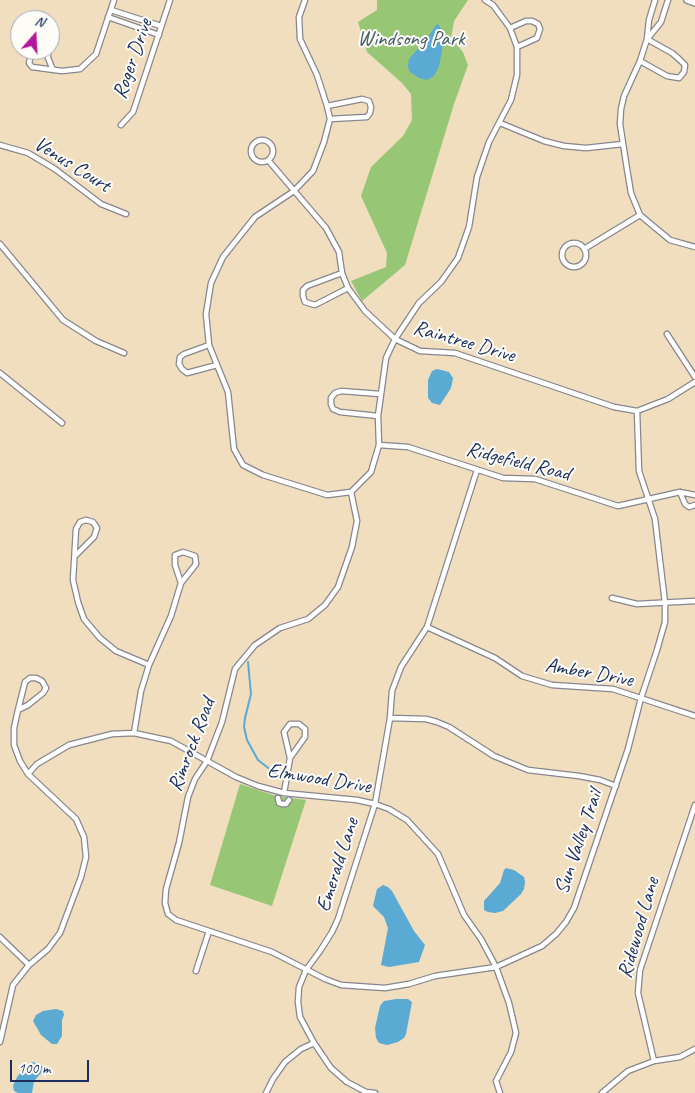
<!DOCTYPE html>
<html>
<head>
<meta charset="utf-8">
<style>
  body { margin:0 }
  #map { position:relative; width:695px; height:1093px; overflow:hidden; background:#f0debe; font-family:Caveat,sans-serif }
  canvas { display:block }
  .north { position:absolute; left:10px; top:10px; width:50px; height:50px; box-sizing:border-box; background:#fdfcf7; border:1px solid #a3aaba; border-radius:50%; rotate:19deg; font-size:14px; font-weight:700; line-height:20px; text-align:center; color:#1b2f5e }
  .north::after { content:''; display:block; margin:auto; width:18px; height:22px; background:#b5179e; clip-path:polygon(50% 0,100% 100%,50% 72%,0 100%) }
  .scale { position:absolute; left:10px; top:1060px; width:79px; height:22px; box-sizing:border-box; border:2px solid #1b2f5e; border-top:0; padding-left:6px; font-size:15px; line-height:18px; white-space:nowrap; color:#1b2f5e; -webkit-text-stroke:4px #fdfcf7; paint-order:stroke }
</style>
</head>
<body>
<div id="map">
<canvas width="695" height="1093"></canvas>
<div class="north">N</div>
<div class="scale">100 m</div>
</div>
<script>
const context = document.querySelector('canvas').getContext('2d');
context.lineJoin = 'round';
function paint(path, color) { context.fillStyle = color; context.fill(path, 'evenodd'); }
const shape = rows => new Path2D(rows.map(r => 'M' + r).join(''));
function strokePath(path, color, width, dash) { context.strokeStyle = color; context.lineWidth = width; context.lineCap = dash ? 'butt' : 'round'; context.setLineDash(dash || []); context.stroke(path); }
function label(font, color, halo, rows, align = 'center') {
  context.font = font + ' Caveat,sans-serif'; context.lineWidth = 4; context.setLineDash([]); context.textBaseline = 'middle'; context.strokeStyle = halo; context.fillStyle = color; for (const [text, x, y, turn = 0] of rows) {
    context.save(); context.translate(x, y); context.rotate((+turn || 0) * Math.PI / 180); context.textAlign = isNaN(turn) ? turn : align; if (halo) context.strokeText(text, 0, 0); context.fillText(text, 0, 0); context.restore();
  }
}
const green = shape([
  [377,0,468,0,454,21,451,38,463,52,468,65,454,104,405,265,362,301,351,281,386,267,387,253,361,196,371,167,403,136,412,120,411,94,402,83,367,52,358,22,377,10],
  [240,784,276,796,306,800,272,906,210,885]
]);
const water = shape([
  [438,24,442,30,443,46,439,66,434,76,427,80,419,78,410,72,408,67,409,59,426,40,436,25],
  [437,369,449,372,453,378,451,388,440,405,432,403,428,398,428,380,432,371],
  [506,868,514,870,524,877,525,882,524,889,521,894,503,911,495,913,488,912,484,910,484,901,500,883,504,870],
  [383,885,388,887,392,891,414,931,425,945,419,962,389,967,381,965,388,928,384,917,373,906,377,889],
  [396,999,408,999,412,1002,406,1034,404,1038,398,1042,387,1045,379,1043,376,1038,375,1028,380,1006,384,1001],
  [56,1009,63,1011,64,1015,62,1020,62,1036,57,1044,52,1044,41,1035,33,1021,36,1015,43,1011],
  [33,1062,42,1066,44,1070,34,1081,32,1093,18,1093,14,1091,13,1086,17,1077,27,1065]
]);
const stream = shape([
  [248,662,251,694,245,718,244,727,247,740,258,760,276,774],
  [312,781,319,782]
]);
const street = shape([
  [305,0,299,17,300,39,317,75,327,106,330,119,324,142,313,171,294,191,255,217,223,257,211,283,206,314,209,345,228,392,234,449,243,465,263,475,327,495,351,492,371,472,379,445,378,416,386,358,395,339,419,303,441,282,458,258,469,227,477,177,489,142,511,100,517,75,517,47,510,28,493,5,485,0],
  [655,0,649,20,647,39,640,61,624,96,621,109,620,124,627,169,631,193,640,215,670,240,695,247],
  [111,10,161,26],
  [108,17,159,35],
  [510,28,526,21,532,21,538,24,540,29,537,38,517,47],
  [648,38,661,22,668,0],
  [32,50,29,63,32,67,62,71,80,69,96,54,114,0],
  [48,50,48,58,53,70],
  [640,61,667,76,679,78,684,72,685,65,679,59,672,53,647,39],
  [327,106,362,99,369,101,371,107,370,113,367,117,330,119],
  [500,123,544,141,564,146,586,148,623,144],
  [121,125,133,112,170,0],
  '251 151a11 11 0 1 1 22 0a11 11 0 1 1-22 0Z',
  [0,145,28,153,55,169,101,204,126,214],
  [268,160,326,228,339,252,342,273,348,288,365,311,395,339,420,351,455,353,614,407,637,411,668,399,695,382],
  '562 255a12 12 0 1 1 24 0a12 12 0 1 1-24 0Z',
  [0,244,63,320,96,341,124,353],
  [584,249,640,215],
  [342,273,307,286,303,290,303,296,305,302,315,305,348,288],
  [667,334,695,377],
  [209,345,184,354,180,357,179,364,182,369,187,373,217,365],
  [0,373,62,423],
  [378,416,340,412,333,409,331,404,331,398,335,393,341,391,380,394],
  [379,445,408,447,503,478,535,479,618,506,680,492,695,495],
  [351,492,357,521,352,547,338,587,325,605,308,619,280,628,255,645,235,669,222,722,207,761,195,779,188,797,179,843,166,889,165,903,168,914,176,920,272,952,325,979,341,985,385,988,409,984,435,976,496,967,542,946,556,934,566,922,574,908,628,749,641,698,657,650,665,622,665,603,655,519,639,471,637,411],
  [680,492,685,504,689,507,695,505],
  [75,556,94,537,97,528,93,522,86,520,80,522,76,529,73,580,78,602,84,619,100,638,116,651,149,665],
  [612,598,637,604,695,601],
  [427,627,495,658,522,676,552,685,613,689,695,716],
  [390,718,426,719,437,722,449,727,494,756,528,770,579,776,600,780,616,786],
  [134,733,141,691,149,665,171,616,181,583,196,564,195,556,183,552,175,555,175,565,181,583],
  [28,774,37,764,69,745,112,734,134,733,171,741,236,777,258,786,284,793,357,800,375,804,389,809,407,820,438,854,464,915,481,939,496,967,509,1003,516,1033,511,1052,496,1081,500,1093],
  [284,793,290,758,284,732,290,724,299,724,305,729,305,737,290,758],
  [278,798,279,803,282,804,286,804,289,800],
  [0,937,29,965],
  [196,971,209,931],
  [0,1042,13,985,29,965,48,949,60,933,81,877,86,857,84,837,76,819,28,774,20,761,14,745,14,728,18,710,25,682,30,678,36,678,42,681,46,688,43,693,28,705,18,710],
  [654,1061,638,993,640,970,695,805],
  [266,1093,273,1079,285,1062,301,1049,314,1043],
  [375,1093,366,1092,347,1082,331,1068,314,1043,300,1017,298,1002,299,987,306,970,320,951,332,932,338,919,375,804,390,718,392,691,401,667,427,627,477,470],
  [602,1093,628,1071,654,1061,680,1057,695,1049]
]);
const secondary = shape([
  [687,0,695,3]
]);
const parkNames = [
  ["Windsong Park",411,39]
];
const streetNames = [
  ["Roger Drive",133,59,-71],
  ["Venus Court",72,165,32],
  ["Raintree Drive",464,342,16],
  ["Ridgefield Road",518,462,14],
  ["Amber Drive",589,673,10],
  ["Rimrock Road",192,745,-69],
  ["Elmwood Drive",319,779,9],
  ["Sun Valley Trail",579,842,-71],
  ["Emerald Lane",338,865,-72],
  ["Ridewood Lane",639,928,-74]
];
paint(green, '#97c675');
paint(water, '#5aaad4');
strokePath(stream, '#5aaad4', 2);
strokePath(street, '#86868e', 7);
strokePath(secondary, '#86868e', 8);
strokePath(street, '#fff', 4.5);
strokePath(secondary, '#fff', 5.5);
label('21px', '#405c65', '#fdfcf7', parkNames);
label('21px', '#1b2f5e', '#fdfcf7', streetNames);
</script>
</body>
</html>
